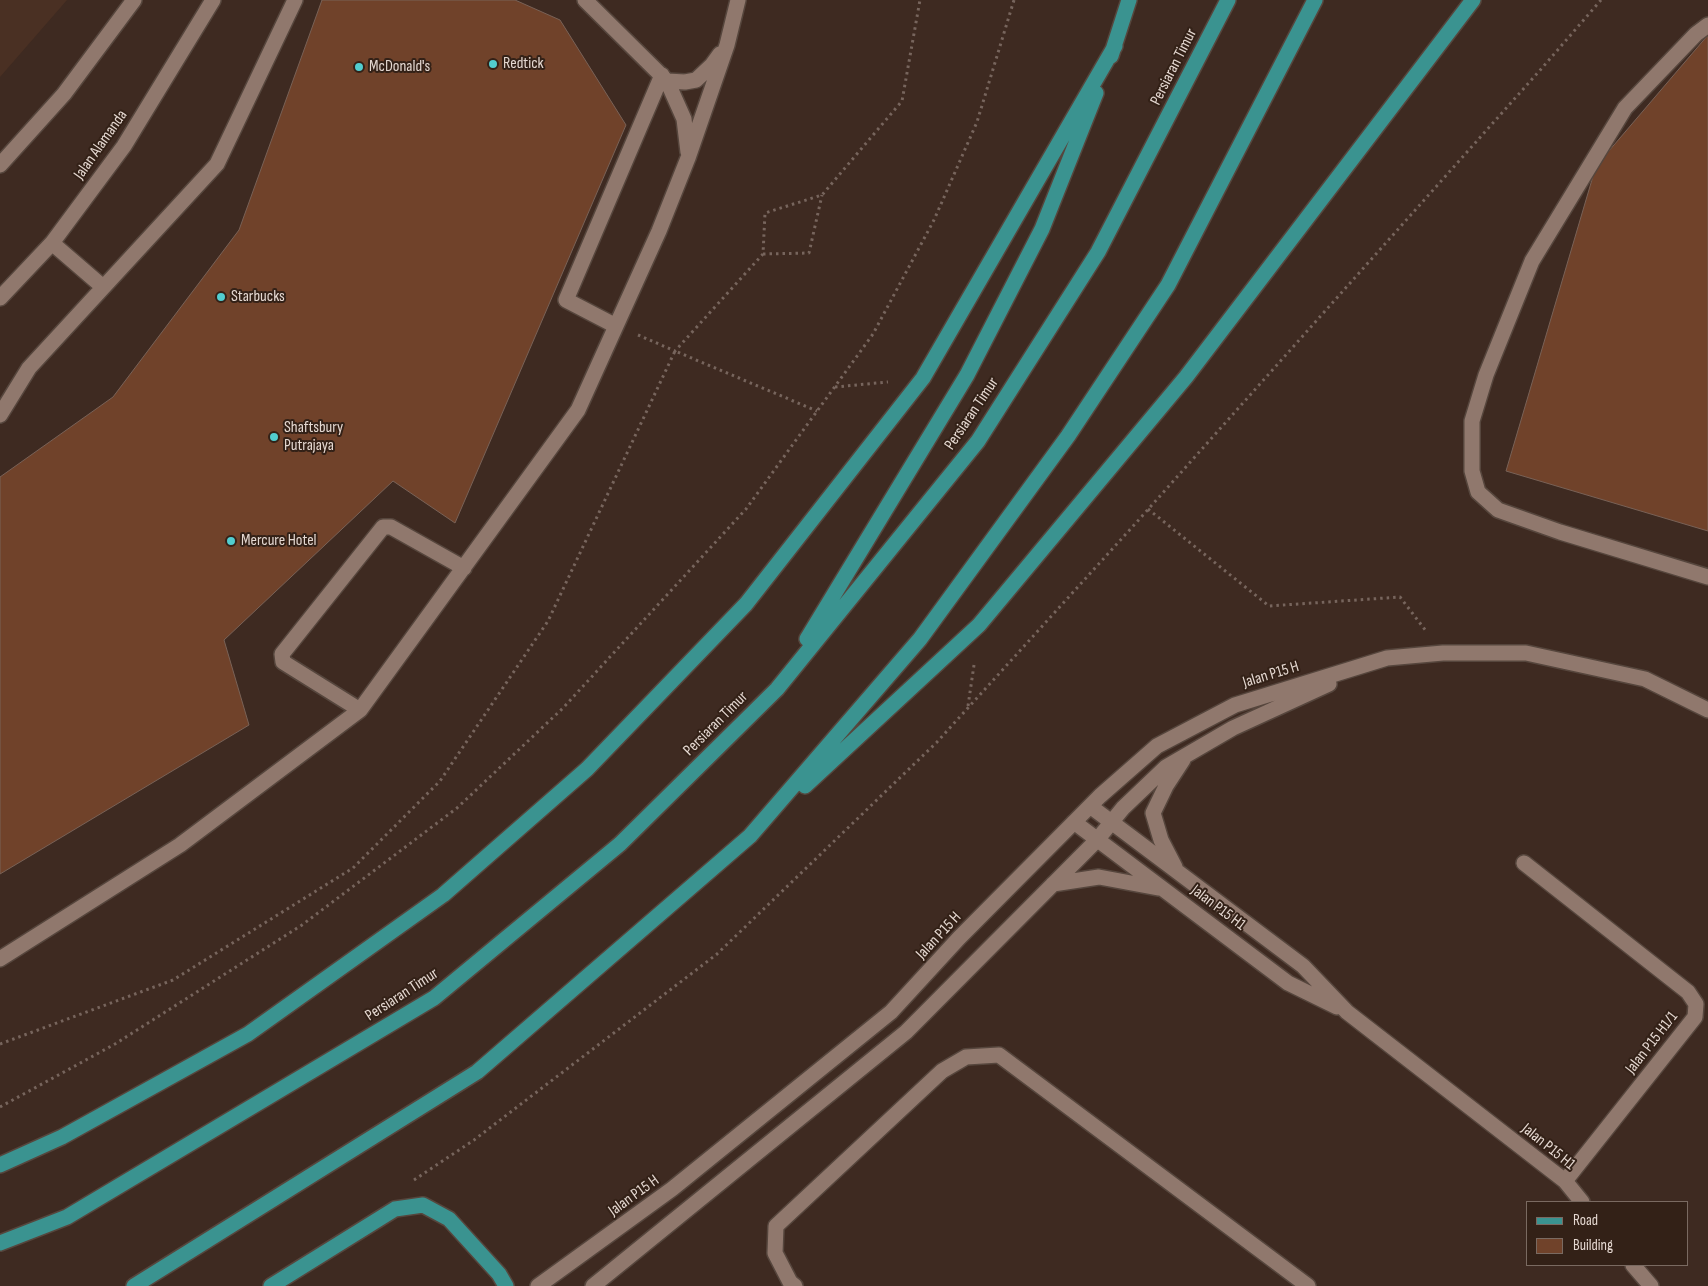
<!DOCTYPE html>
<html>
<head>
<meta charset="utf-8">
<style>
  body { margin:0 }
  #map { position:relative; width:1708px; height:1286px; overflow:hidden; background:#3e2a21; font-family:"Sofia Sans Condensed",sans-serif }
  canvas { display:block }
  .legend { position:absolute; left:1526px; top:1201px; width:162px; height:65px; box-sizing:border-box; background:#332117; border:1px solid #7a6a61; margin:0; padding:6px 9px; list-style:none; font-size:15px; color:#e5d8d1 }
  .legend li { display:flex; align-items:center; gap:10px; height:25px }
  .legend b { width:25px; border:1px solid #7a6a61 }
</style>
</head>
<body>
<div id="map">
<canvas width="1708" height="1286"></canvas>
<ul class="legend">
<li><b style="height:6px;background:#3a9390"></b>Road</li>
<li><b style="height:14px;background:#70422a"></b>Building</li>
</ul>
</div>
<script>
const context = document.querySelector('canvas').getContext('2d');
context.lineJoin = 'round';
function paint(path, color) { context.fillStyle = color; context.fill(path, 'evenodd'); }
const shape = rows => new Path2D(rows.map(r => 'M' + r).join(''));
function strokePath(path, color, width, dash) { context.strokeStyle = color; context.lineWidth = width; context.lineCap = dash ? 'butt' : 'round'; context.setLineDash(dash || []); context.stroke(path); }
function label(font, color, halo, rows, align = 'center') {
  context.font = font + ' "Sofia Sans Condensed",sans-serif'; context.lineWidth = 4; context.setLineDash([]); context.textBaseline = 'middle'; context.strokeStyle = halo; context.fillStyle = color; for (const [text, x, y, turn = 0] of rows) {
    context.save(); context.translate(x, y); context.rotate((+turn || 0) * Math.PI / 180); context.textAlign = isNaN(turn) ? turn : align; if (halo) context.strokeText(text, 0, 0); context.fillText(text, 0, 0); context.restore();
  }
}
const built = shape([
  [0,0,67,0,0,77]
]);
const building = shape([
  [322,0,515,0,560,20,626,125,455,523,393,481,224,640,249,725,0,874,0,477,113,397,239,230,322,0],
  [1708,35,1708,531,1506,471,1596,166,1708,35]
]);
const path = shape([
  [763,254,809,253,822,195],
  [638,335,675,351,763,254,765,213,822,195,902,101,920,0],
  [835,387,888,382],
  [1148,509,1269,606,1400,597,1426,631],
  [968,706,974,665],
  [0,1044,173,980,353,868,440,781,548,621,675,351,817,411],
  [0,1107,115,1044,302,925,457,808,563,708,746,509,873,334,934,220,977,122,1014,0],
  [414,1180,474,1140,717,954,937,742,1135,524,1542,68,1601,0]
]);
const minor = shape([
  [585,0,667,81,684,119,688,152],
  [1708,25,1696,34,1625,108,1532,261,1486,375,1472,421,1472,471,1478,492,1498,510,1560,532,1708,577],
  [667,81,685,82,696,80,712,65,720,54],
  [0,165,64,94,134,0],
  [52,243,103,287],
  [0,298,52,243,124,146,213,0],
  [616,326,566,300,662,75],
  [0,415,29,368,217,164,295,0],
  [360,710,283,662,282,654,383,527,391,527,464,568],
  [1090,806,1303,966,1347,1012,1565,1181,1582,1202],
  [1074,822,1288,983,1337,1007],
  [1524,863,1688,992,1696,1004,1695,1017,1565,1181],
  [1175,867,1161,840,1153,813,1166,786,1183,760],
  [1053,884,1099,877,1158,888],
  [0,959,180,845,360,710,578,410,659,231,688,158,727,45,738,0],
  [1633,1265,1651,1286],
  [538,1286,672,1189,891,1012,959,938,1100,796,1157,746,1235,705,1387,658,1443,653,1526,653,1645,679,1708,710],
  [593,1286,906,1032,1097,840,1123,808,1166,767,1233,728,1329,684],
  [795,1286,790,1282,775,1253,776,1226,942,1071,966,1057,999,1055,1308,1286]
]);
const major = shape([
  [1111,56,1129,0],
  [807,639,967,375,1042,229,1096,93],
  [805,786,979,625,1186,377,1473,0],
  [0,1165,62,1137,248,1034,443,895,587,769,746,604,923,378,1115,46],
  [0,1243,67,1217,434,998,620,844,777,689,978,441,1098,252,1228,0],
  [134,1286,477,1072,750,836,920,639,1068,436,1168,285,1315,0],
  [271,1286,395,1209,423,1205,449,1219,499,1274,506,1286]
]);
const markers = [
  [493,64,5,"#52cdcf"],
  [359,67,5,"#52cdcf"],
  [221,297,5,"#52cdcf"],
  [274,437,5,"#52cdcf"],
  [231,541,5,"#52cdcf"]
];
const poiNames = [
  ["Redtick",503,64],
  ["McDonald's",369,67],
  ["Starbucks",231,297],
  ["Shaftsbury",284,428],
  ["Putrajaya",284,446],
  ["Mercure Hotel",241,541]
];
const streetNames = [
  ["Persiaran Timur",1174,67,-63],
  ["Jalan Alamanda",101,145,-55],
  ["Persiaran Timur",972,414,-56],
  ["Jalan P15 H",1271,675,-17],
  ["Persiaran Timur",716,724,-45],
  ["Jalan P15 H1",1218,908,37],
  ["Jalan P15 H",939,936,-47],
  ["Persiaran Timur",402,995,-33],
  ["Jalan P15 H1/1",1652,1043,-52],
  ["Jalan P15 H1",1548,1147,39],
  ["Jalan P15 H",634,1196,-36]
];
paint(built, '#4a3023');
paint(building, '#70422a');
strokePath(building, '#796257', 1);
strokePath(minor, '#56463d', 18);
strokePath(major, '#56463d', 18);
strokePath(path, '#77655d', 3, [2.5, 4]);
strokePath(minor, '#90786d', 15);
strokePath(major, '#3a9390', 15);
for (const [x, y, r, color] of markers) { const dot = new Path2D(); dot.arc(x, y, r, 0, 2 * Math.PI); context.fillStyle = color; context.fill(dot); strokePath(dot, '#332117', 2); }
label('16px', '#e5d8d1', '#332117', poiNames, 'left');
label('16px', '#e5d8d1', '#332117', streetNames);
</script>
</body>
</html>
